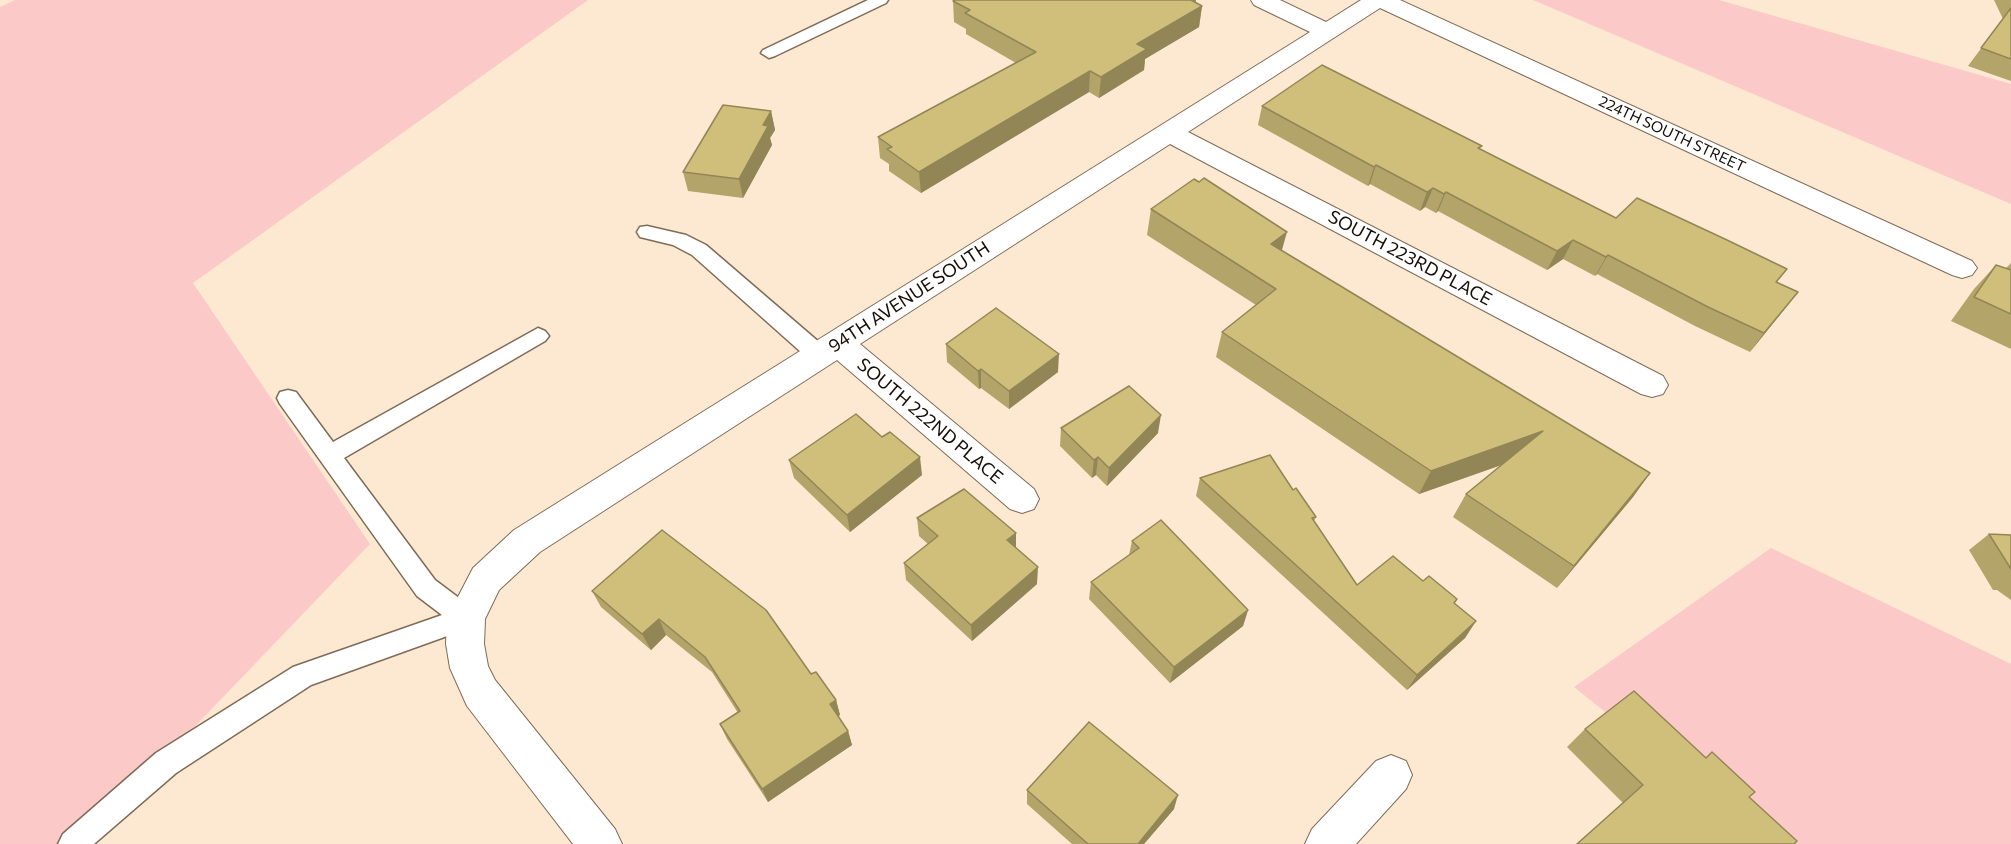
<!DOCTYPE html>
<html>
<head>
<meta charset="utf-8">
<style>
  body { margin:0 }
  canvas { display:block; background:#fde8d1 }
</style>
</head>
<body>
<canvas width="2011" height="844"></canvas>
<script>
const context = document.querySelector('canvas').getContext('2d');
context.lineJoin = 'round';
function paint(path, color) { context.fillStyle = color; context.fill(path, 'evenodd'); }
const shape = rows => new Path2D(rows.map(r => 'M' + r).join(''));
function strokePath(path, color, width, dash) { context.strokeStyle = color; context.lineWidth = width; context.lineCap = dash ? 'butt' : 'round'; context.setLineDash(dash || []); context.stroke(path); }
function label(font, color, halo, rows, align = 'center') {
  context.font = font + ' Commissioner,sans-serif'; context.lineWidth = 4.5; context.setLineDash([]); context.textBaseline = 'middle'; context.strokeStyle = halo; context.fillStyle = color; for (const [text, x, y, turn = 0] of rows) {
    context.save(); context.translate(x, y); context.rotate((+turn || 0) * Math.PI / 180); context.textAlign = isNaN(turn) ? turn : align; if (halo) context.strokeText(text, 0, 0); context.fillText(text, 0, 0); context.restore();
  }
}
const green = shape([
  [15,0,588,0,193,283,370,544,82,844,0,844,0,7],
  [1533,0,1719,0,2011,84,2011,204],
  [1771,548,2011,664,2011,844,1770,844,1574,687]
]);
const service = shape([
  [868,0,888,0,886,3,775,56,769,58,761,53,763,50,868,0],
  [647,226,686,235,706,245,827,349,830,355,827,361,819,363,811,361,692,255,673,245,640,237,637,232,640,227,647,226],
  [538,328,545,331,549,336,545,341,344,458,435,580,475,610,479,618,475,626,311,685,176,773,94,844,58,844,63,834,156,753,293,667,442,615,417,596,280,404,277,398,280,392,288,390,296,392,333,442,538,328]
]);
const minor = shape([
  [1251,0,1280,0,1326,22,1361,0,1400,0,1972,261,1977,268,1972,275,1962,278,1952,275,1380,8,1188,132,1663,376,1668,385,1663,394,1652,397,1641,394,1170,144,860,344,1034,489,1039,499,1034,509,1022,513,1010,509,837,360,540,552,499,590,485,619,484,644,488,666,495,680,615,829,622,844,573,844,467,706,450,668,446,644,447,618,473,568,514,530,1310,32,1254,5,1251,0],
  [1391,755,1406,761,1412,775,1406,789,1356,844,1305,844,1312,829,1376,761,1391,755]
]);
const wall = shape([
  [1994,0,2011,0,2011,81,1968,66,2003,19],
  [953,1,1196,2,1202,6,1199,27,1145,59,1144,70,1099,98,1089,92,921,193,889,171,889,164,880,158,878,137,1016,63,966,34,966,29,954,22],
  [1262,106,1480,149,1616,218,1787,269,1777,282,1798,292,1750,352,1695,326,1597,274,1595,276,1563,259,1547,270,1438,211,1436,213,1425,207,1420,211,1370,184,1368,186,1258,125],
  [771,111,775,130,770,138,772,145,743,198,688,191,683,172],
  [1151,209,1282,251,1650,473,1633,497,1557,588,1453,517,1466,494,1502,465,1419,494,1216,357,1222,332,1256,305,1147,235],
  [2011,263,2011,349,1951,321,1974,289,1996,265,2005,269],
  [946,344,1058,372,1009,409,981,388,979,389,947,362],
  [1061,428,1158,433,1107,486,1096,475,1092,478,1060,446],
  [882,437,922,475,850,532,794,478,789,460],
  [1200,478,1293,490,1316,517,1314,521,1357,585,1423,581,1457,599,1454,603,1476,621,1465,638,1407,690,1196,496],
  [917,518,1016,548,1037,584,972,641,906,580,904,563,928,544,919,536],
  [1989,534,2011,535,2011,600,1997,590,1993,590,1969,550],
  [1132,541,1248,610,1243,626,1170,683,1089,599,1091,582,1129,555],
  [592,591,811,674,836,700,840,715,838,716,848,731,852,745,768,802,727,739,720,724,738,713,712,672,666,635,651,650,601,607],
  [1585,729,1749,797,1794,844,1576,844,1623,803,1567,747],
  [1027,790,1174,809,1144,844,1072,844,1027,804]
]);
const shadedWall = shape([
  [1189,0,1196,0,1194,10,1202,6,1199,27,1145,59,1144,70,1099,98,1101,77,1137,44],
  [1090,71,1089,92,921,193,919,172],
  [771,111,775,130,770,138,772,145,743,198,739,179,763,125],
  [1376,165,1370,184,1368,186,1374,167],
  [1433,188,1425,207,1420,211,1427,192],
  [1446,192,1438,211,1436,213,1444,194],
  [1287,232,1280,257,1271,244],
  [1573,240,1563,259,1547,270,1557,251],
  [1608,255,1597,274,1595,276,1606,257],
  [1798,292,1783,311,1750,352,1764,333],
  [1059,354,1058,372,1009,409,1009,391],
  [981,369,981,388,979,389,978,371],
  [1161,415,1158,433,1107,486,1109,468],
  [1543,431,1529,455,1419,494,1431,471],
  [920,457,922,475,850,532,847,515],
  [1098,457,1096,475,1092,478,1094,460],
  [1650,473,1633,497,1557,588,1574,566],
  [1016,533,1016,550,1007,540],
  [1038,567,1037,584,972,641,971,625],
  [1248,610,1243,626,1170,683,1174,667],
  [659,619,666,635,651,650,642,634],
  [1476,621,1465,638,1407,690,1417,675],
  [836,700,840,715,834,719,830,704],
  [848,731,852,745,768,802,762,789],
  [1178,795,1174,809,1144,844,1138,844]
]);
const building = shape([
  [955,0,1191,0,1202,6,1137,44,1147,49,1101,77,1090,71,919,172,887,149,892,147,878,137,1036,52,965,13,970,10,953,1,955,0],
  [2011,8,2011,59,1981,48,2011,8],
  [1322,65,1482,146,1478,148,1616,218,1637,198,1727,240,1787,269,1776,282,1798,292,1764,333,1708,307,1608,255,1606,257,1573,240,1557,251,1446,192,1444,194,1433,188,1427,192,1376,165,1374,167,1262,106,1322,65],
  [723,105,771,111,763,125,768,126,739,179,683,172,723,105],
  [1204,178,1287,232,1271,244,1650,473,1574,566,1466,494,1543,431,1431,471,1222,332,1276,289,1151,209,1194,179,1199,182,1204,178],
  [1996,265,2011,270,2011,314,1974,297,1996,265],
  [996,308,1059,354,1009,391,981,369,978,371,946,344,996,308],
  [1129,386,1161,415,1109,468,1098,457,1094,460,1061,428,1129,386],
  [856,414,882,437,890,432,920,457,847,515,789,460,856,414],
  [1270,455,1293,490,1296,488,1316,517,1312,518,1357,585,1393,556,1423,581,1429,576,1457,599,1454,603,1476,621,1417,675,1200,478,1270,455],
  [964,489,1016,533,1007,540,1038,567,971,625,904,563,938,536,917,518,964,489],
  [1161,520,1248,610,1174,667,1091,582,1139,548,1132,541,1161,520],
  [662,530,766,610,811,674,816,672,836,700,830,704,848,731,762,789,720,724,740,711,705,657,659,619,642,634,592,591,662,530],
  [1989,534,2011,535,2011,569,1989,534],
  [1634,691,1706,758,1712,752,1755,792,1749,797,1797,841,1794,844,1577,844,1643,785,1585,729,1634,691],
  [1089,722,1178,795,1138,844,1088,844,1027,790,1089,722]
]);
const farStreetnames = [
  ["224TH SOUTH STREET",1672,134,25]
];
const streetNames = [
  ["SOUTH 223RD PLACE",1410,258,28],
  ["94TH AVENUE SOUTH",909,297,-33],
  ["SOUTH 222ND PLACE",930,421,40]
];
paint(green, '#fbcac8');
strokePath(service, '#7e6c57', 3);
strokePath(minor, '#7e6c57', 2);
paint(service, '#fff');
paint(minor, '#fff');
paint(wall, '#b3a46a');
paint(shadedWall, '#928656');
paint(building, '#d0bf7b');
strokePath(building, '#928656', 1.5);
label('15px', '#150f07', '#fff', farStreetnames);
label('18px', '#150f07', '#fff', streetNames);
</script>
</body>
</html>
